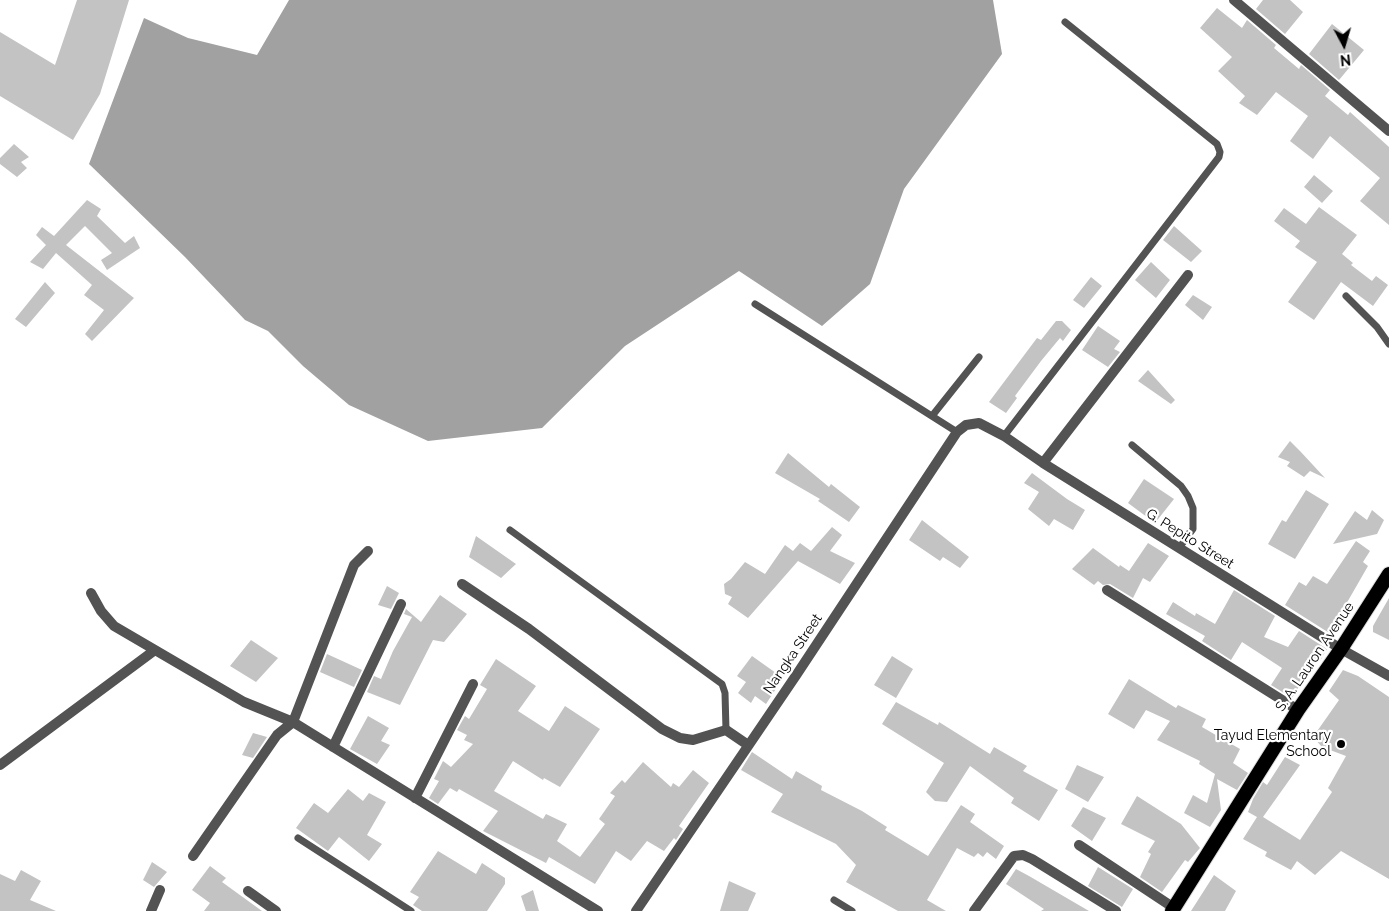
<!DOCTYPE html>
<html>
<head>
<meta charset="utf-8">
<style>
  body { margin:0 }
  #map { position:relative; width:1389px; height:911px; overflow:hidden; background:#fff; font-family:Raleway,sans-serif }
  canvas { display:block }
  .north { position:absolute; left:1319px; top:20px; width:50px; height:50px; -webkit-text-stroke:4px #fff; paint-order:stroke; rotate:174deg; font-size:14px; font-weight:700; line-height:20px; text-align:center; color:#000 }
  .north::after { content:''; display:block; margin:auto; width:18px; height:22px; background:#000; clip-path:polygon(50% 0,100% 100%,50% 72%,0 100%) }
</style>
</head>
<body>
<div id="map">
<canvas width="1389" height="911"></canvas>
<div class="north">N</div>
</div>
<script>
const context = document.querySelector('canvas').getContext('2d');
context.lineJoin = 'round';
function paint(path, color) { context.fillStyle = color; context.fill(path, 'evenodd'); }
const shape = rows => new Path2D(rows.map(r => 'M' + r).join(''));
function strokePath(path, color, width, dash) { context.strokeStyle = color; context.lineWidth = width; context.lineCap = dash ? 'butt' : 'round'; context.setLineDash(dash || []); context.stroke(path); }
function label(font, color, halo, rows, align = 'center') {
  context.font = font + ' Raleway,sans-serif'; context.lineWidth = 4.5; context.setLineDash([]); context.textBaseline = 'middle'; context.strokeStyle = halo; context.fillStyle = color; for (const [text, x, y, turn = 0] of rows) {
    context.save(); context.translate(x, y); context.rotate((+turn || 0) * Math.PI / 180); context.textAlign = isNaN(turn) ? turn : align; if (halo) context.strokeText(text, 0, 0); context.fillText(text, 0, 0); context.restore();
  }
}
const water = shape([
  [289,0,993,0,1002,54,904,189,870,284,822,326,739,271,625,346,542,428,428,441,349,405,303,366,268,331,245,320,185,257,89,164,144,18,188,38,257,55]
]);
const building = shape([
  [77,0,129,0,100,94,73,140,0,96,0,32,55,65],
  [1263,0,1290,0,1303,12,1285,34,1256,9],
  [1217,8,1242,28,1247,20,1276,45,1274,48,1299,69,1301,65,1330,90,1325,96,1348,115,1350,112,1389,147,1389,225,1360,201,1380,178,1330,136,1313,159,1290,141,1308,116,1276,92,1257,115,1239,103,1245,96,1218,71,1232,57,1200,28],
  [1332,24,1364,50,1339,80,1309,54],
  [14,144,29,157,21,162,27,168,17,177,0,164,0,158],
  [1314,175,1333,191,1322,203,1304,187],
  [87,200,101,209,97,216,125,243,134,236,140,248,107,270,101,260,112,253,85,226,66,245,134,298,92,341,85,334,104,310,84,295,92,285,56,253,43,269,30,262,46,245,36,235,42,227,54,236],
  [1319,207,1357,235,1342,254,1353,263,1351,265,1372,281,1376,276,1388,285,1373,306,1341,282,1314,320,1288,302,1317,262,1295,247,1300,241,1274,221,1284,208,1306,224],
  [1174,226,1202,251,1191,262,1163,240],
  [1151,262,1170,280,1156,298,1135,280],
  [1091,277,1102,286,1084,308,1073,300],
  [45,282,55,293,26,327,15,319],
  [1193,295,1212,307,1203,320,1185,305],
  [1056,321,1062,321,1071,330,1063,341,1060,338,1041,361,1015,396,1017,398,1006,413,989,402,1037,338,1041,340],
  [1098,326,1120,341,1114,349,1120,352,1108,367,1082,350],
  [1148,370,1175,400,1171,404,1138,381],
  [1290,441,1300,451,1325,478,1310,471,1304,477,1287,466,1290,462,1278,457],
  [788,453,829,487,831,484,860,507,849,522,818,501,820,499,775,473],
  [1032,473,1067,499,1085,510,1073,530,1054,519,1049,526,1028,509,1039,492,1024,483],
  [1144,479,1174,499,1155,523,1128,503],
  [1306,490,1329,504,1295,559,1268,544,1282,520,1286,522],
  [1372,510,1384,520,1377,534,1333,544,1355,511,1367,520],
  [922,520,969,557,960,568,943,557,940,561,909,540],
  [832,527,842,535,830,551,855,563,840,584,798,561,748,618,728,604,732,597,725,594,724,584,731,579,745,562,765,574,785,545,793,551,800,543,811,551],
  [476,536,516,564,501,578,469,557],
  [1356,541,1370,551,1363,562,1368,566,1345,606,1352,611,1334,636,1285,605,1299,582,1306,586,1313,576,1327,584],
  [1148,543,1169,556,1150,582,1143,578,1133,598,1110,584,1103,585,1098,581,1094,585,1072,569,1093,548,1119,567,1120,565,1129,571],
  [387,586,399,593,391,609,378,605],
  [1234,590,1275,616,1264,637,1288,647,1299,631,1327,649,1320,661,1316,659,1292,698,1271,685,1282,668,1242,642,1231,660,1202,641,1205,636,1166,614,1173,602,1195,616,1196,613,1215,624],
  [440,595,467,614,444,642,433,640,400,705,367,692,374,676,381,679,393,651,412,617,404,614,406,609,421,622],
  [1389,598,1389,640,1373,632,1373,626],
  [251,640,278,658,256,682,230,666],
  [327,654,362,670,354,687,320,672],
  [752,656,783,678,766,704,755,696,751,703,738,693,746,682,737,676],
  [892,656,913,669,896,698,874,685],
  [496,659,536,686,518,711,549,731,565,706,600,729,560,787,544,778,543,780,513,761,494,791,543,819,546,814,567,824,557,841,580,857,605,824,599,819,615,796,610,793,622,780,625,783,643,762,671,787,673,783,679,787,693,770,709,783,679,826,683,829,676,840,674,838,664,851,647,841,631,861,616,851,595,884,549,857,546,863,483,831,498,811,459,789,457,792,450,788,438,804,429,798,439,781,434,779,443,761,451,767,473,744,464,740,467,735,457,730,465,716,469,719,487,689,480,685],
  [1343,670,1358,676,1389,697,1389,879,1341,851,1315,875,1297,861,1291,870,1265,856,1267,852,1243,839,1257,817,1248,812,1253,799,1263,782,1267,785,1285,757,1300,765,1263,817,1300,840,1332,792,1328,788,1346,756,1322,747,1313,737,1339,700,1329,691],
  [1129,679,1176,708,1178,705,1206,719,1202,727,1240,749,1233,763,1248,773,1237,790,1217,779,1221,810,1210,827,1184,813,1193,795,1207,803,1215,774,1199,764,1200,761,1157,740,1170,721,1146,710,1134,729,1108,714],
  [896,702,938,725,939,722,990,754,994,747,1027,766,1023,771,1058,790,1039,821,1011,803,1014,798,970,766,947,802,935,801,926,792,944,763,882,724],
  [368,716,389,728,381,741,390,745,377,764,350,749],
  [253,733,267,737,253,758,242,755],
  [752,752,792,779,796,771,822,786,821,790,862,811,887,827,885,830,928,856,961,805,975,814,970,822,1004,846,996,859,987,852,983,857,978,853,974,857,957,848,927,900,946,911,898,911,846,882,856,865,836,844,771,812,783,794,741,770],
  [1077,765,1104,777,1088,802,1065,789],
  [348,789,363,801,369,793,386,802,367,835,382,844,369,861,339,837,328,851,296,828,314,803,328,813],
  [1137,796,1181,824,1200,848,1188,862,1185,860,1162,892,1140,877,1151,854,1148,852,1155,841,1121,824],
  [1083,807,1106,818,1092,841,1071,826],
  [438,851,476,874,482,863,505,878,505,884,487,911,422,911,413,905,419,897,410,892],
  [152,862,167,872,154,887,143,880],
  [210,866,226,878,222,882,262,911,204,911,210,903,192,890],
  [1098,867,1133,889,1122,907,1088,886],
  [1016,869,1029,876,1089,911,1041,911,1044,909,1006,884],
  [21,870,41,881,30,900,56,911,0,911,0,874,15,881],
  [1214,875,1236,891,1225,911,1191,911],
  [729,881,756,893,748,911,720,911],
  [533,890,539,911,526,911,521,896]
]);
const service = shape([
  [1346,296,1377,327,1389,344],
  [755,304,957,432],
  [932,416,979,357],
  [1004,436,1219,157,1220,152,1217,144,1065,22],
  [1132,445,1181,486,1188,496,1193,508,1193,529,1179,548],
  [510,530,722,684,725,693,726,730],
  [298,838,411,911],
  [834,900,852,911]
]);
const minor = shape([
  [1234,0,1389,131],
  [1043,463,1188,275],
  [462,584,529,629,662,729,680,738,693,740,726,730,748,745],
  [1107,590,1298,710],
  [91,593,101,611,114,626,244,702,293,722,598,911],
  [333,747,401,604],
  [0,765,155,650],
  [415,798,473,684],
  [1079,845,1174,908],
  [193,856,277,735,293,722,354,565,368,551],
  [248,891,276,911],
  [151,911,160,890],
  [636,911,797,674,957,432,966,425,979,423,1004,436,1043,463,1341,649],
  [974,911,1014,856,1023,855,1032,859,1116,911]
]);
const tertiary = shape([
  [1341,649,1389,676]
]);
const trunk = shape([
  [1172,911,1298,710,1341,649,1389,574]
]);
const markers = [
  [1341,744,5,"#000"]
];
const streetNames = [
  ["G. Pepito Street",1190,539,32],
  ["Nangka Street",793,654,-56],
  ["S. A. Lauron Avenue",1315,657,-56]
];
const poiNames = [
  ["Tayud Elementary",1331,736],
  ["School",1331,752]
];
paint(water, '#a1a1a1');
paint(building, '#c3c3c3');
strokePath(trunk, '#dbdbdb', 16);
strokePath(service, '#535353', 7);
strokePath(minor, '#535353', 10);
strokePath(tertiary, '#535353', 10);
strokePath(trunk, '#000', 14);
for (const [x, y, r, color] of markers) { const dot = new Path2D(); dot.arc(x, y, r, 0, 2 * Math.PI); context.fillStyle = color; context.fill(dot); strokePath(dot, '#fff', 2); }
label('14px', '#000', '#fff', streetNames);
label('14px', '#000', '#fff', poiNames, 'right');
</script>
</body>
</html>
